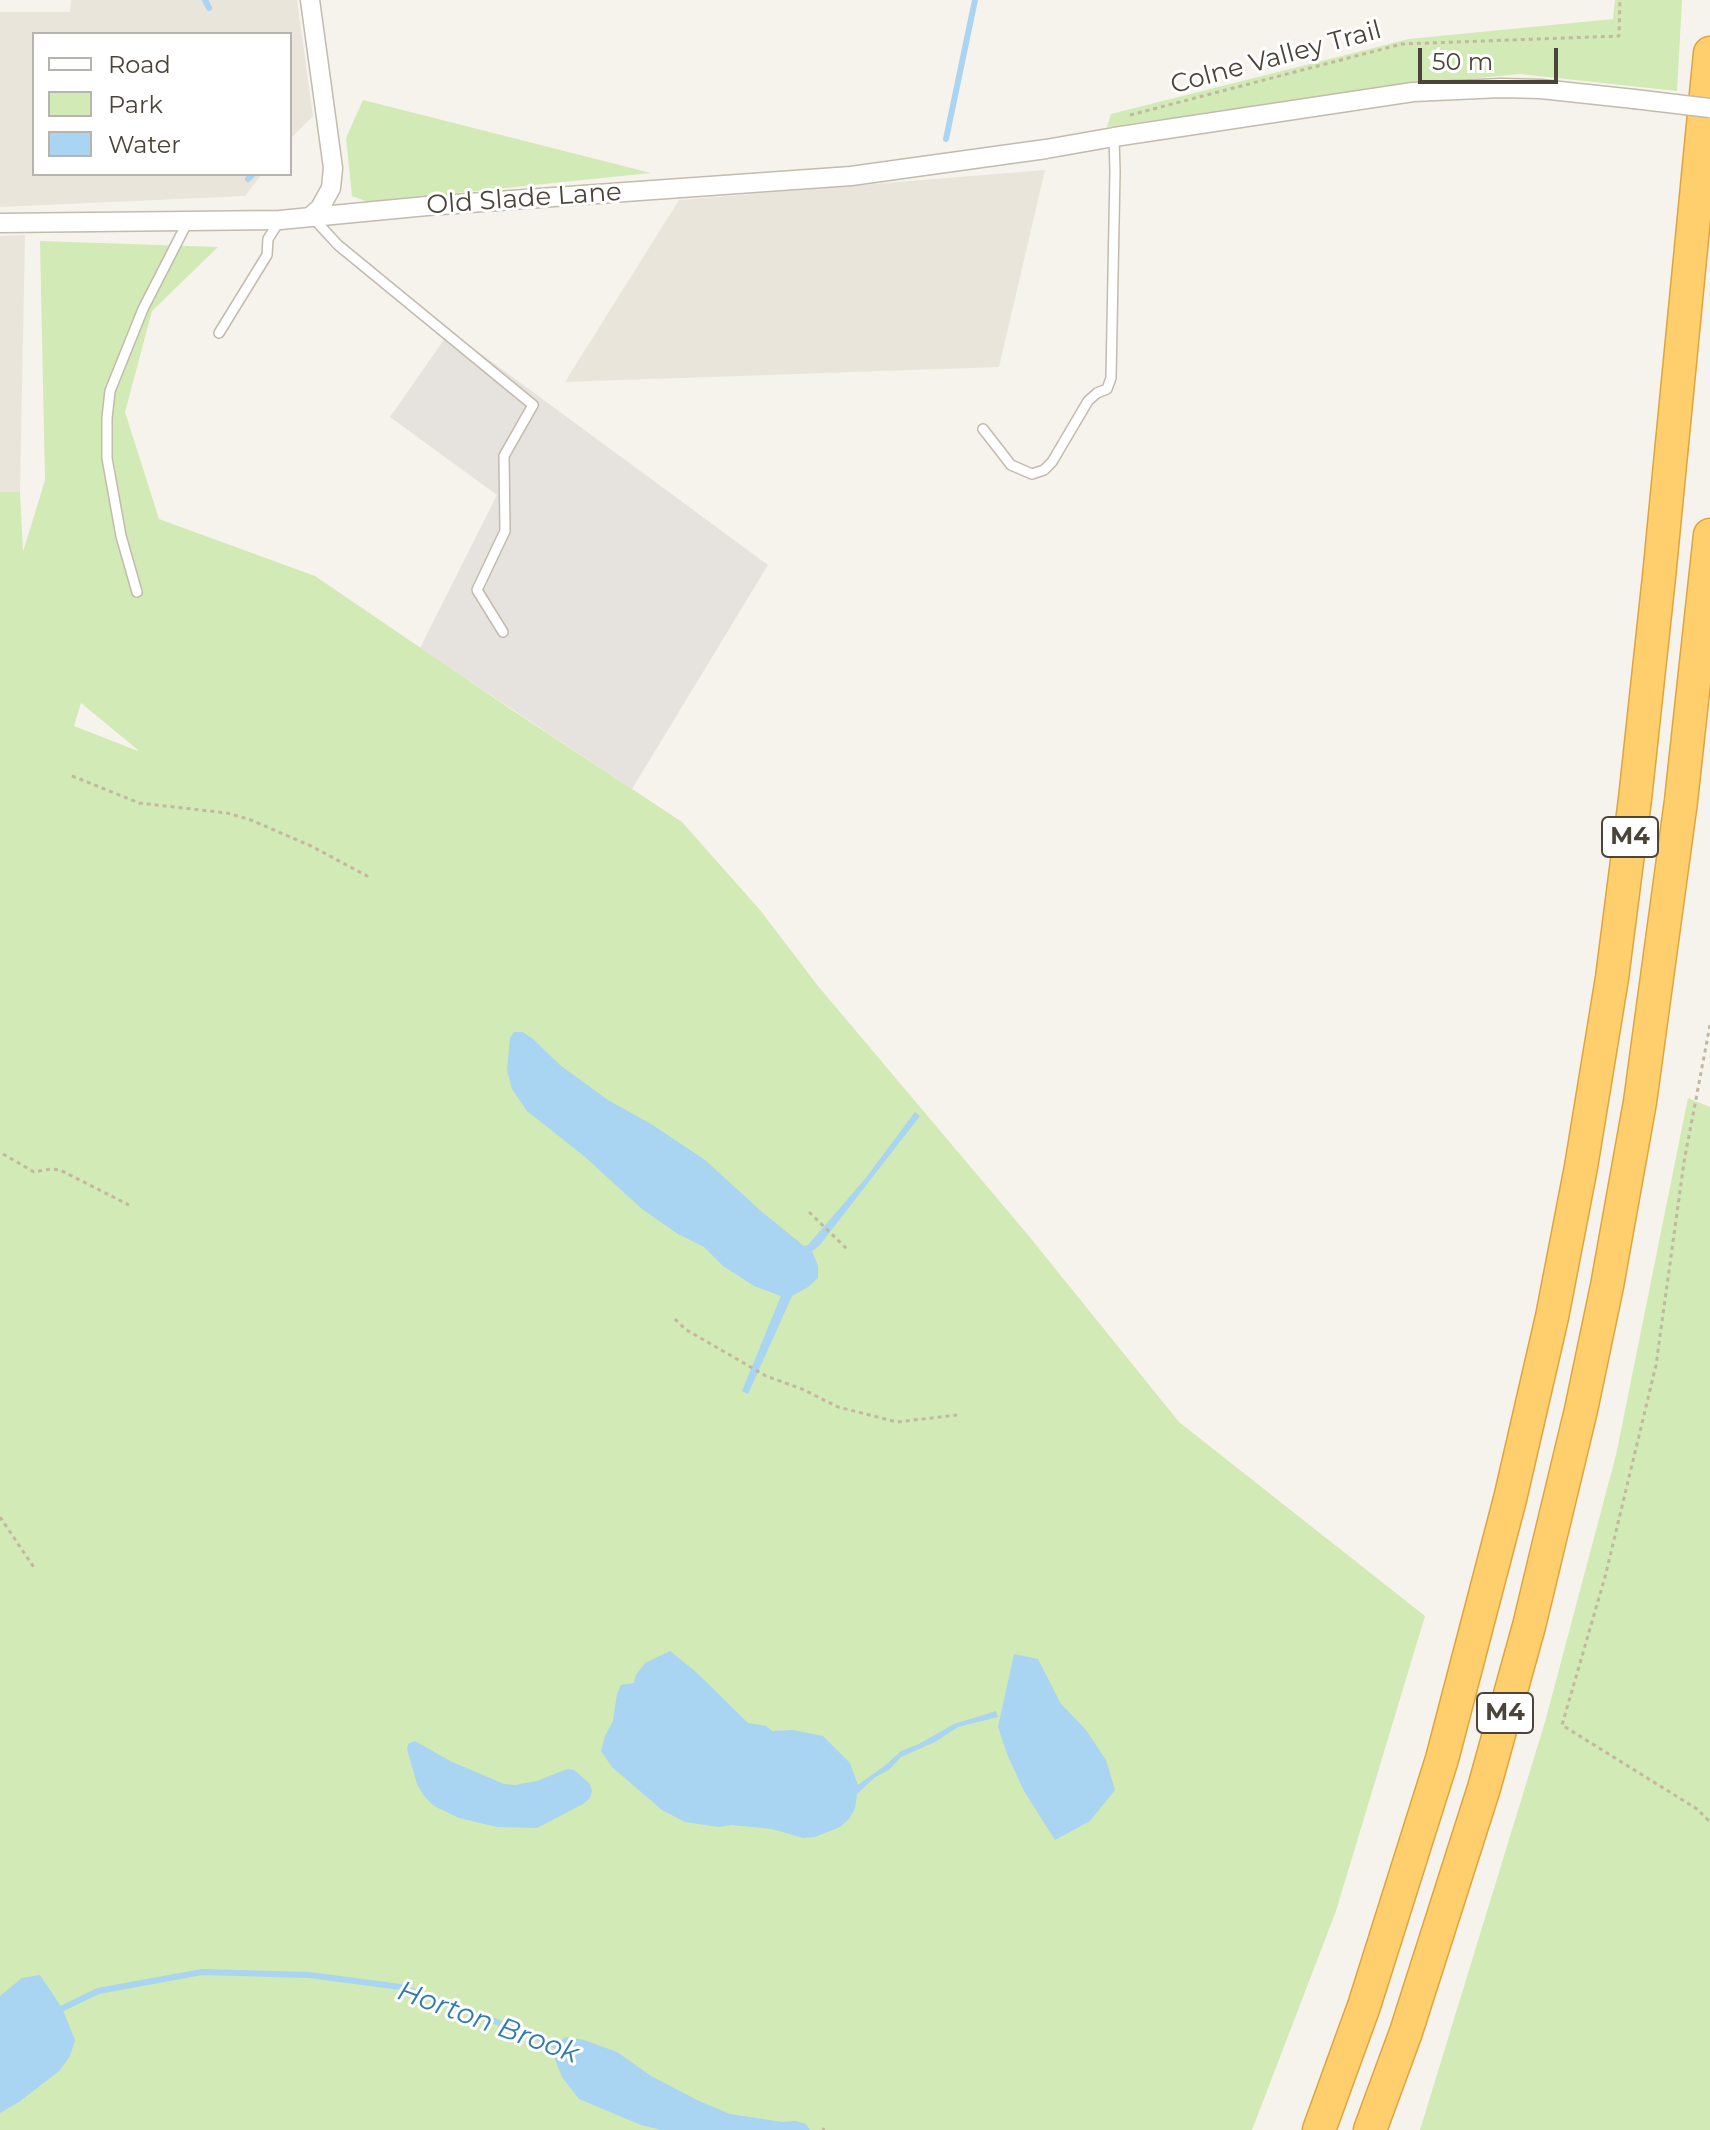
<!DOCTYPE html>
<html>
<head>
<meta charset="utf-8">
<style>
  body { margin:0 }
  #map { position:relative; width:1710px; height:2130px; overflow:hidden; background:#f6f3ec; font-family:Montserrat,sans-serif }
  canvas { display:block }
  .legend { position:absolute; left:32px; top:32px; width:260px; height:144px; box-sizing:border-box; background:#fff; border:2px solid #b7b4b0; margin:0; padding:10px 14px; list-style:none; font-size:24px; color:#4b4439 }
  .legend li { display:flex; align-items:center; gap:16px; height:40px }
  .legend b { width:40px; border:2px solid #b7b4b0 }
  .scale { position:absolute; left:1418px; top:48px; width:140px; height:36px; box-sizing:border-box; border:4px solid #4b4439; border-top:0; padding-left:10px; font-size:24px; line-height:28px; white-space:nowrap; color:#4b4439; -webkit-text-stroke:6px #fff; paint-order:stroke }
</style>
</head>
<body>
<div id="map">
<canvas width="1710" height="2130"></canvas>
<ul class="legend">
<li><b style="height:10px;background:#fff"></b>Road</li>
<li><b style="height:22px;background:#d2eab5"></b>Park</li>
<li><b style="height:22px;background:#a9d4f2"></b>Water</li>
</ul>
<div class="scale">50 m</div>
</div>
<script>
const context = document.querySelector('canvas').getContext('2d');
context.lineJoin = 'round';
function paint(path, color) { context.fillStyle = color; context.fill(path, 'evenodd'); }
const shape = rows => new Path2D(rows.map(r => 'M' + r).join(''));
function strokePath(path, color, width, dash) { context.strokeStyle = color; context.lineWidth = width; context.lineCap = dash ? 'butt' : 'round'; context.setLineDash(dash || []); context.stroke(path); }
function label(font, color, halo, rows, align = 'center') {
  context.font = font + ' Montserrat,sans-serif'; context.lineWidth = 6; context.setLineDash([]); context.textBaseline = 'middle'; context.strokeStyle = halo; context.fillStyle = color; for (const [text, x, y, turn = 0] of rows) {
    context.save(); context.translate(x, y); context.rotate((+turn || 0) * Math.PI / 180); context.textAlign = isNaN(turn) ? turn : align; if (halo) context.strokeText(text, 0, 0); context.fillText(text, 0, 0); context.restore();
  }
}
const residential = shape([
  [71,0,297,0,313,116,290,139,290,34,34,34,34,174,262,174,245,196,0,207,0,12,70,12],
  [1045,170,999,367,565,382,679,200],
  [25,235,20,492,0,492,0,236]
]);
const industrial = shape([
  [450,331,768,565,632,789,420,648,497,495,390,417]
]);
const green = shape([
  [1615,0,1682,0,1677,91,1520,74,1405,85,1107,127,1111,114,1409,39,1613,19],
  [363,100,651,173,368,202,352,196,346,138],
  [40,241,218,247,152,311,125,412,159,519,315,576,509,708,682,822,760,910,818,986,1028,1235,1179,1422,1425,1616,1336,1911,1252,2130,0,2130,0,492,20,492,23,552,45,480],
  [81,703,138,750,138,751,74,726],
  [1688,1098,1710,1107,1710,2130,1420,2130,1545,1722,1616,1455]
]);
const water = shape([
  [514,1032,523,1032,533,1039,561,1066,608,1100,651,1124,705,1160,762,1212,804,1246,808,1245,865,1179,915,1112,920,1116,819,1246,812,1251,818,1266,818,1278,808,1287,792,1296,748,1394,742,1391,781,1296,754,1286,723,1266,704,1247,678,1234,642,1209,584,1156,527,1111,512,1089,507,1070,510,1038],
  [670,1651,697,1673,748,1723,766,1726,772,1731,793,1730,823,1736,850,1763,858,1785,887,1764,901,1751,919,1744,954,1724,996,1711,998,1717,958,1727,935,1742,901,1757,890,1769,874,1778,857,1794,855,1809,849,1819,840,1827,815,1837,803,1838,772,1829,731,1825,719,1827,685,1822,662,1810,612,1767,601,1751,605,1736,613,1721,617,1694,621,1685,634,1683,636,1675,645,1663],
  [1014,1654,1038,1659,1061,1704,1086,1730,1106,1760,1115,1790,1090,1821,1055,1840,1024,1791,1007,1754,998,1727],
  [415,1741,450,1761,504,1784,515,1785,537,1781,567,1769,574,1770,590,1784,592,1791,590,1798,583,1804,537,1828,497,1827,459,1818,434,1806,424,1796,417,1784,407,1749,408,1744],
  [40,1975,62,2008,75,2040,70,2056,59,2071,19,2102,0,2113,0,1996,22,1978],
  [566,2037,584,2040,617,2052,651,2076,699,2101,730,2114,782,2122,795,2121,806,2124,810,2130,661,2130,641,2125,579,2099,562,2077,555,2059,555,2045]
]);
const stream = shape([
  [205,0,209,8],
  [946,139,975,0],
  [248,179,253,174],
  [57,2011,98,1991,202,1972,309,1975,401,1987,530,2034,563,2049]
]);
const path = shape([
  [1130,115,1402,44,1619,36,1620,0],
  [72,776,139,803,227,813,251,820,311,846,371,878],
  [1710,1025,1684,1162,1656,1365,1605,1577,1562,1725,1697,1809,1710,1822],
  [3,1154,34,1172,51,1169,60,1170,129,1205],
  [809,1212,848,1250],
  [675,1319,685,1329,766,1376,802,1389,838,1407,897,1422,957,1415],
  [0,1517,35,1569],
  [823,2130,824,2128]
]);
const lane = shape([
  [313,218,338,245,533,405,504,456,505,531,477,590,503,632],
  [219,333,267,255,268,239,280,220],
  [983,429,1011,465,1032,474,1044,470,1052,462,1088,401,1097,393,1107,389,1111,378,1115,171,1114,137],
  [137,592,121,536,107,458,107,418,110,391,143,309,188,221]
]);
const street = shape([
  [310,0,333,168,331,188,320,208,311,216],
  [0,223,280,220,427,206,851,176,1046,149,1114,137,1413,92,1501,88,1541,89,1634,99]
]);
const highway = shape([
  [1319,2130,1364,2006,1442,1759,1510,1499,1552,1317,1581,1167,1612,978,1635,799,1659,577,1710,53],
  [1370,2130,1406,2032,1484,1788,1529,1626,1581,1410,1607,1286,1640,1102,1681,801,1710,535]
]);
const streetBridge = shape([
  [1634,99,1710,108]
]);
const shields = [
  [1630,837,56],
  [1505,1713,56]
];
const shieldNames = [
  ["M4",1630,837],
  ["M4",1505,1713]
];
const streetNames = [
  ["Colne Valley Trail",1276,58,-15],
  ["Old Slade Lane",524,199,-4]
];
const waterNames = [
  ["Horton Brook",488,2023,20]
];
paint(residential, '#eae5da');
paint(industrial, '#e6e2dd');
paint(green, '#d2eab5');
paint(water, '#a9d4f2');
strokePath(stream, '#a9d4f2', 6);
strokePath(lane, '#c2bbae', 12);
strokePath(street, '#c2bbae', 21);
strokePath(highway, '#e0a43c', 35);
strokePath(path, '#c4b79f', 3, [4, 4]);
strokePath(lane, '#fff', 9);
strokePath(street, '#fff', 18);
strokePath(highway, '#ffcf6e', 32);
strokePath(streetBridge, '#c2bbae', 21, []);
strokePath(streetBridge, '#fff', 18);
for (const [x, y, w] of shields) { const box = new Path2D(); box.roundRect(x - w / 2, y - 20, w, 40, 6); context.fillStyle = '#fff'; context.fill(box); strokePath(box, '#4b4439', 2); }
label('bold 24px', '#4b4439', null, shieldNames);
label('26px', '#4b4439', '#fff', streetNames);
label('italic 28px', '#2e7ab2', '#fff', waterNames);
</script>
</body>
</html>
